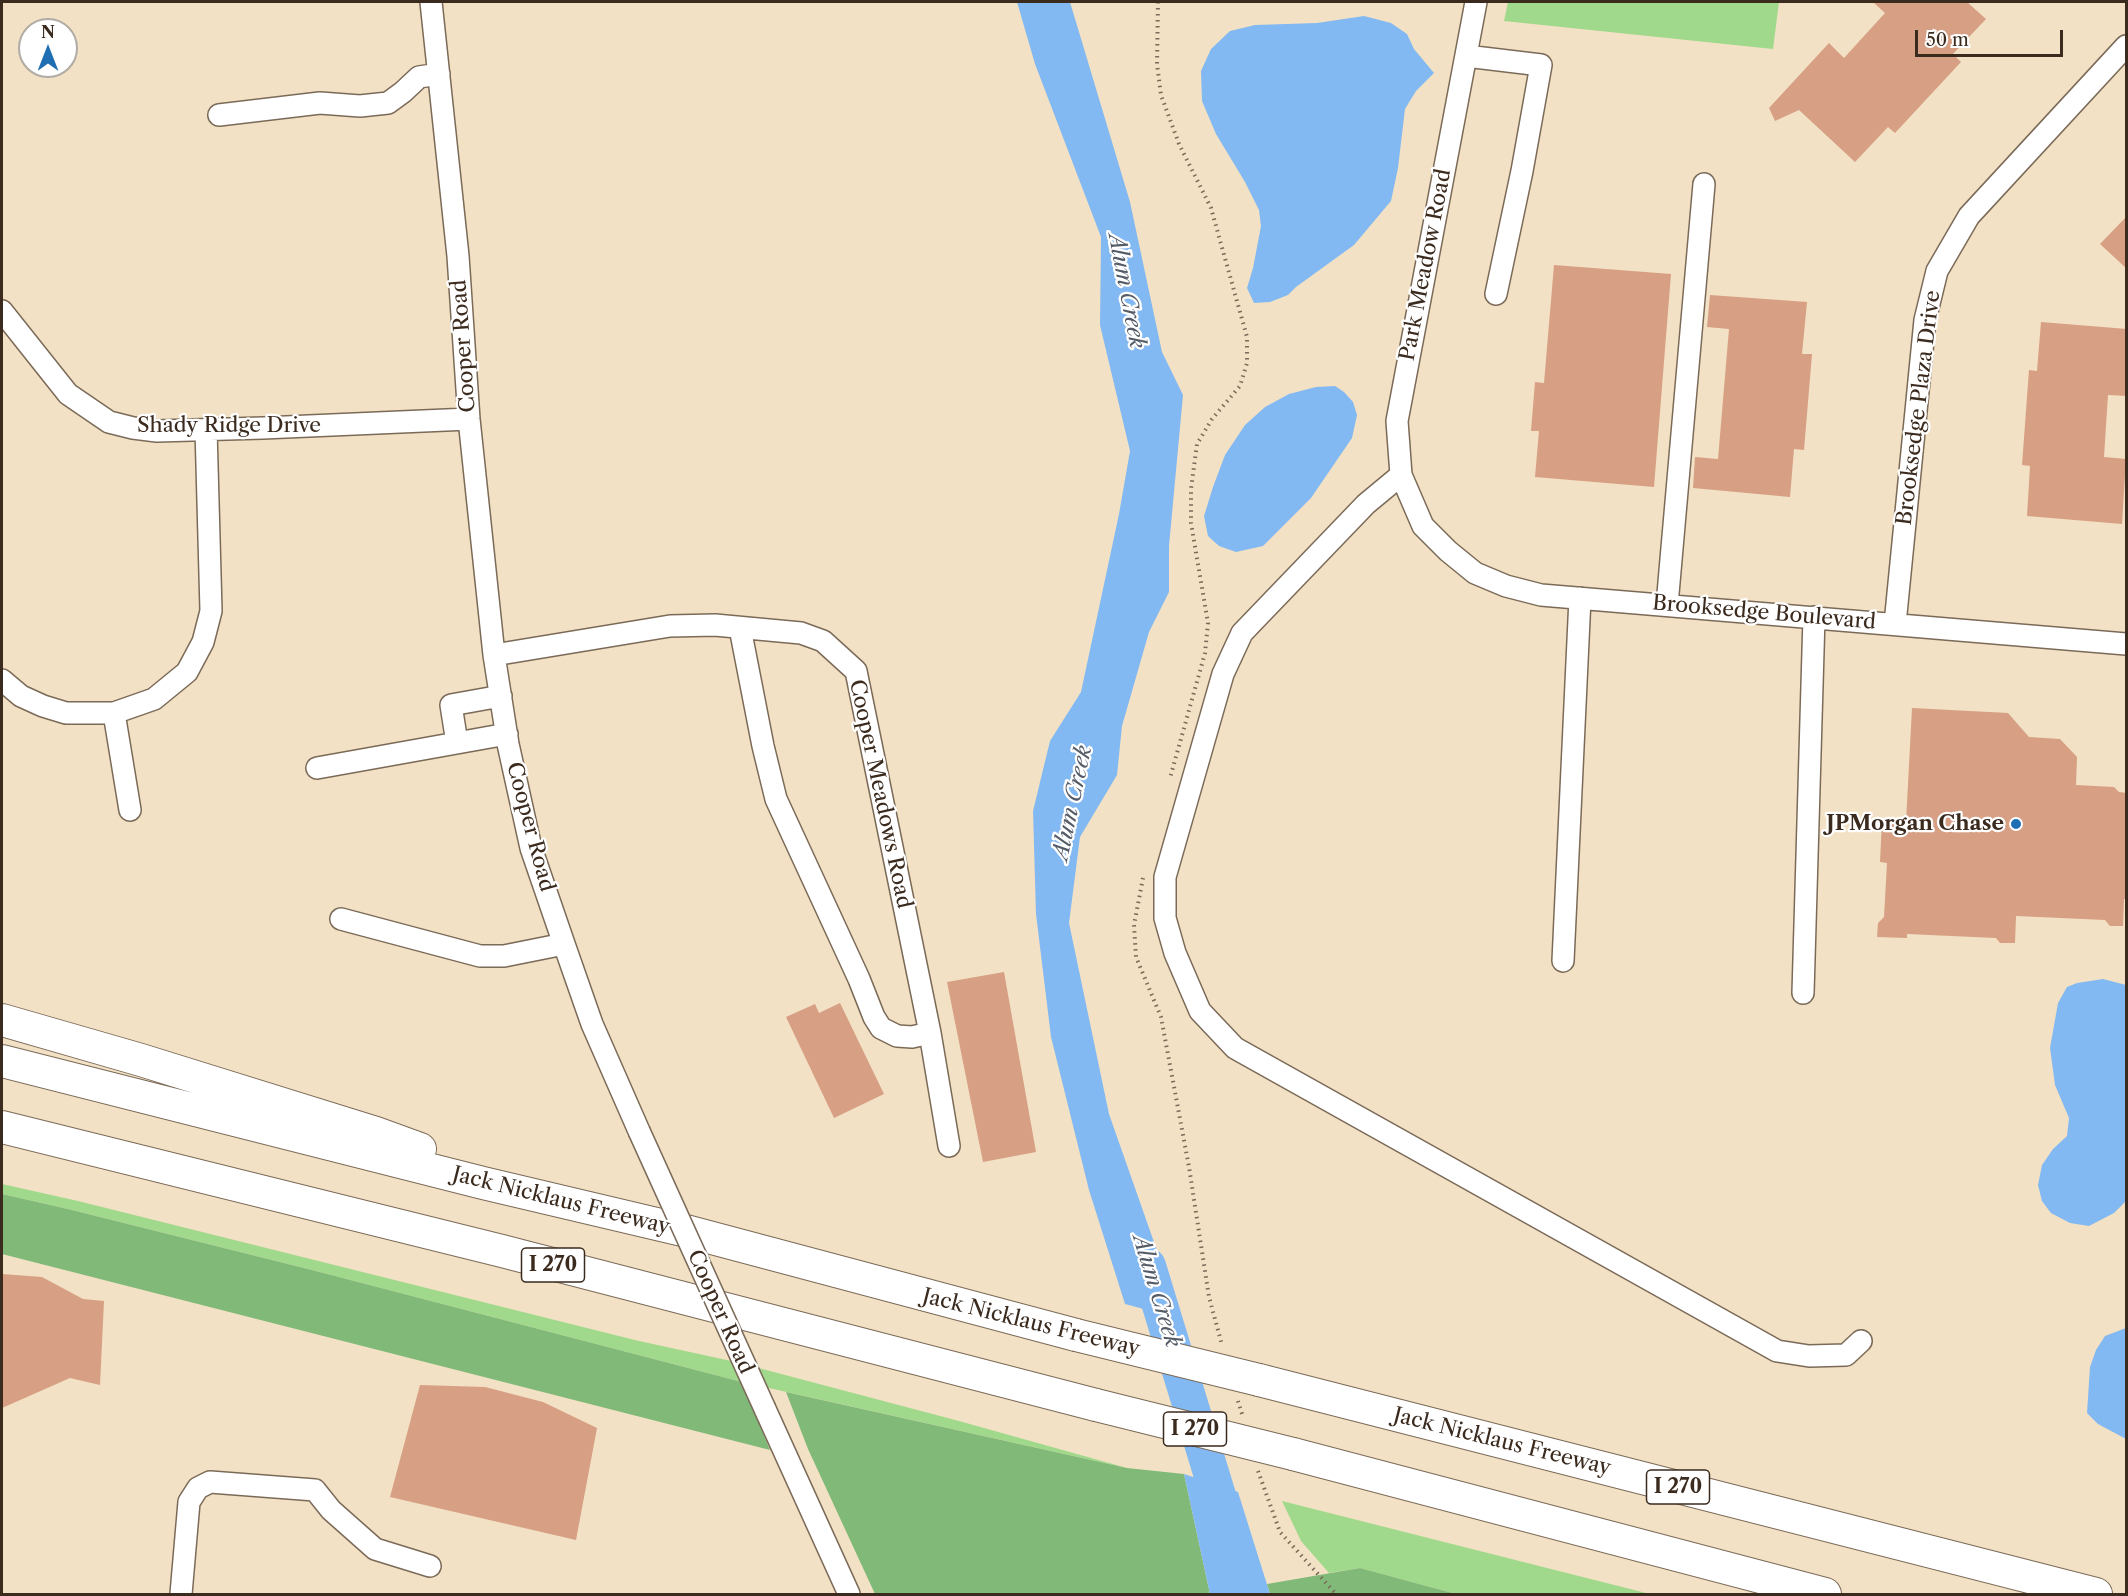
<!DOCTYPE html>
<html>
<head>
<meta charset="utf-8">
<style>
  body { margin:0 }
  #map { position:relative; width:2128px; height:1596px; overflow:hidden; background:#f2e1c4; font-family:"Libre Caslon Text",serif }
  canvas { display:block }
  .frame { position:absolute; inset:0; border:3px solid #3b2a1e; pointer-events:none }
  .north { position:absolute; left:18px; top:18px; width:60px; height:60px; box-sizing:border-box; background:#fff; border:2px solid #b1aaa5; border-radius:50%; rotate:0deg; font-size:16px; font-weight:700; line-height:24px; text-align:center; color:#3b2a1e }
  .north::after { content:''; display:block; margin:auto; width:21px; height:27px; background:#1f6fb2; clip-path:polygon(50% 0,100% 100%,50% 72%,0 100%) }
  .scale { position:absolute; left:1915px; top:30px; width:148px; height:27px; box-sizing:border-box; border:3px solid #3b2a1e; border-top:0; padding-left:8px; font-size:18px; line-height:21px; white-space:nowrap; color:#3b2a1e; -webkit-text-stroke:4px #fff; paint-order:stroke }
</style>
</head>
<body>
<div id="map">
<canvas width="2128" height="1596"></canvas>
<div class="frame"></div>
<div class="north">N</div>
<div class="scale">50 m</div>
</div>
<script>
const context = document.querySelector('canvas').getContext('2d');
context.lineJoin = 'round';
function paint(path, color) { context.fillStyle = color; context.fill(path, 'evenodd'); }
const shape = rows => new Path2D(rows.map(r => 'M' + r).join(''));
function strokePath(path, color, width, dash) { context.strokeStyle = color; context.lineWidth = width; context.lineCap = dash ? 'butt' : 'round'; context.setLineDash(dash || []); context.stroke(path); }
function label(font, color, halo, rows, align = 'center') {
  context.font = font + ' "Libre Caslon Text",serif'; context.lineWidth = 4.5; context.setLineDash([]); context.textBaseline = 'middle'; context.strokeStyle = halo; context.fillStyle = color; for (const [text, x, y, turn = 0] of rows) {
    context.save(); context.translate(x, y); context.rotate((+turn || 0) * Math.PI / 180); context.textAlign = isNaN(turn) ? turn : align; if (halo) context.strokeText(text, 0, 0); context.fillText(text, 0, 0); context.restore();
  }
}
const green = shape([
  [1508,2,1779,2,1773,49,1504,21],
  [2,1184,78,1201,639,1341,736,1362,959,1421,1127,1468,742,1382,312,1270,68,1209,2,1194],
  [1282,1501,1650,1594,1456,1594,1360,1568,1329,1573,1301,1541]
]);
const forest = shape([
  [2,1194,68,1209,312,1270,742,1382,770,1450,2,1254],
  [786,1392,1127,1468,1184,1474,1210,1594,875,1594,808,1449],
  [1360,1568,1456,1594,1270,1594,1267,1584]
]);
const water = shape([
  [1017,2,1070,2,1130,202,1162,352,1183,395,1169,546,1169,592,1149,632,1122,726,1117,775,1080,837,1069,923,1109,1114,1181,1319,1125,1304,1089,1190,1051,1037,1036,914,1033,811,1050,741,1081,692,1119,514,1130,451,1100,325,1101,237,1035,64],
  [1364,16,1391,23,1407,34,1414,49,1434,73,1416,91,1405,109,1398,168,1391,201,1354,245,1296,287,1288,295,1270,302,1254,303,1247,288,1253,268,1261,226,1259,210,1245,182,1216,134,1202,101,1201,71,1211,49,1230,31,1255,25,1317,23],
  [1335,386,1344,392,1353,402,1357,415,1352,438,1311,498,1263,546,1236,552,1219,546,1208,536,1204,516,1213,487,1225,455,1245,425,1265,407,1289,394,1316,387],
  [2103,979,2126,985,2126,1201,2114,1213,2089,1226,2070,1223,2051,1213,2042,1201,2038,1185,2042,1165,2053,1149,2067,1136,2069,1118,2055,1085,2050,1048,2058,1003,2067,987,2077,983],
  [2126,1328,2126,1439,2098,1424,2087,1413,2090,1367,2096,1350,2105,1336],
  [1184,1474,1238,1492,1270,1594,1210,1594]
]);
const river = shape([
  [1148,1266,1248,1594]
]);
const building = shape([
  [1873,2,1967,2,1986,19,1953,54,1961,62,1895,133,1888,127,1855,162,1799,110,1775,121,1769,108,1829,43,1844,58,1885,13],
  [2127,216,2127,269,2100,244],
  [1554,265,1671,274,1654,487,1535,477,1539,431,1531,431,1535,382,1544,383],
  [1710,295,1807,302,1802,354,1812,354,1804,450,1794,449,1790,497,1693,488,1695,457,1718,459,1729,329,1707,327],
  [2041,322,2127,329,2127,396,2108,395,2104,457,2126,459,2122,524,2027,516,2030,466,2022,465,2029,370,2037,371],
  [1912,708,2008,713,2029,737,2060,739,2077,757,2076,785,2114,787,2119,792,2127,793,2127,899,2124,899,2123,926,2110,926,2105,920,2016,916,2015,943,2000,943,1996,938,1907,934,1907,938,1877,937,1878,923,1884,917,1887,863,1880,862,1882,821,1906,822],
  [1004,972,1036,1152,983,1162,947,982],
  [840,1003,884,1094,834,1118,786,1017,815,1004,819,1013],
  [2,1274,42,1277,83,1299,104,1301,100,1385,70,1378,2,1408],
  [420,1385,485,1387,543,1402,597,1428,576,1540,390,1497]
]);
const path = shape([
  [1158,2,1157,64,1161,95,1179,144,1211,208,1247,337,1247,363,1240,386,1212,419,1197,444,1191,489,1191,523,1208,623,1205,653,1170,778],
  [1143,878,1134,925,1136,957,1161,1017,1189,1167,1209,1297,1222,1345],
  [1238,1401,1243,1417],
  [1258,1471,1280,1532,1336,1594]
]);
const minor = shape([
  [431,2,458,256,469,419,494,655,508,744,531,848,564,944,592,1024,639,1131],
  [1476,2,1397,421,1401,475,1423,526,1448,551,1475,573,1506,586,1541,595,2126,644],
  [1466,56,1541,65,1522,171,1496,294],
  [219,115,320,103,360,106,388,103,403,92,419,77,439,74],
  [2,311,68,394,109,422,133,428,157,431,263,428,469,419],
  [1401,475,1366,504,1242,633,1223,674,1165,877,1165,918,1175,953,1200,1011,1235,1048,1777,1351,1809,1356,1846,1355,1861,1341],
  [1667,605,1704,184],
  [1895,624,1925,320,1937,271,1969,216,2126,46],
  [740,628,763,746,776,799,859,979,874,1017,881,1028,897,1036,912,1037,930,1033],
  [494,655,670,626,715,625,801,633,823,641,856,671,930,1033,949,1146],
  [2,680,21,696,43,706,66,713,114,713,154,699,187,672,203,642,211,611,206,429],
  [114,713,130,810],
  [457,743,451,705,501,696],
  [317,768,507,734],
  [341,919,480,956,504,956,564,944],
  [1563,961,1580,598],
  [1803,993,1814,617],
  [765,1409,849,1594],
  [181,1594,189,1502,198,1488,210,1482,315,1490,331,1510,375,1549,430,1566]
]);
const highway = shape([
  [2,1020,141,1060,376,1133,420,1149],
  [2,1061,483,1183,682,1230,1076,1335],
  [2,1127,502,1251,1096,1405],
  [1259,1380,2096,1594],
  [1293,1454,1825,1594]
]);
const minorBridge = shape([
  [639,1131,765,1409]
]);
const highwayBridge = shape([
  [1076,1335,1259,1380],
  [1096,1405,1293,1454]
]);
const markers = [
  [2016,824,6,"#1f6fb2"]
];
const shields = [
  [553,1265,63],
  [1195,1429,63],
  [1678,1487,63]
];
const shieldNames = [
  ["I 270",553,1265],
  ["I 270",1195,1429],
  ["I 270",1678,1487]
];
const streetNames = [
  ["Park Meadow Road",1426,265,-79],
  ["Cooper Road",464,346,-94],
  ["Brooksedge Plaza Drive",1919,408,-83],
  ["Shady Ridge Drive",229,426],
  ["Brooksedge Boulevard",1764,613,5],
  ["Cooper Meadows Road",880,794,78],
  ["Cooper Road",530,827,75],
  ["Jack Nicklaus Freeway",561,1201,14],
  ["Cooper Road",720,1312,66],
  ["Jack Nicklaus Freeway",1031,1323,14],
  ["Jack Nicklaus Freeway",1502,1442,14]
];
const poiNames = [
  ["JPMorgan Chase",2004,824]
];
const waterNames = [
  ["Alum Creek",1126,291,79],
  ["Alum Creek",1073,803,-78],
  ["Alum Creek",1156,1291,73]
];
paint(green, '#a1d98c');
paint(forest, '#80b978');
paint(water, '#83b9f2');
strokePath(river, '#83b9f2', 36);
paint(building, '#d79f83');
strokePath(minor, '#7b6a58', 24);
strokePath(highway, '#7b6a58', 34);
strokePath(path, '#7b6a58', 4, [1.5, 4.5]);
strokePath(minor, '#fff', 21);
strokePath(highway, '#fff', 32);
strokePath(minorBridge, '#7b6a58', 24, []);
strokePath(highwayBridge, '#7b6a58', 34, []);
strokePath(minorBridge, '#fff', 21);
strokePath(highwayBridge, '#fff', 32);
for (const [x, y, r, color] of markers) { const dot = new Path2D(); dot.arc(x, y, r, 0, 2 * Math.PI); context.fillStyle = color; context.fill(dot); strokePath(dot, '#fff', 2); }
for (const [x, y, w] of shields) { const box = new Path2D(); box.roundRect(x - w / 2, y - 17, w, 34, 4.5); context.fillStyle = '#fff'; context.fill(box); strokePath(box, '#3b2a1e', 1.5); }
label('bold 20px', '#3b2a1e', null, shieldNames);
label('21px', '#3b2a1e', '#fff', streetNames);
label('bold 21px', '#3b2a1e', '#fff', poiNames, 'right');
label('italic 22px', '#545c68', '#fff', waterNames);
</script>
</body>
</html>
